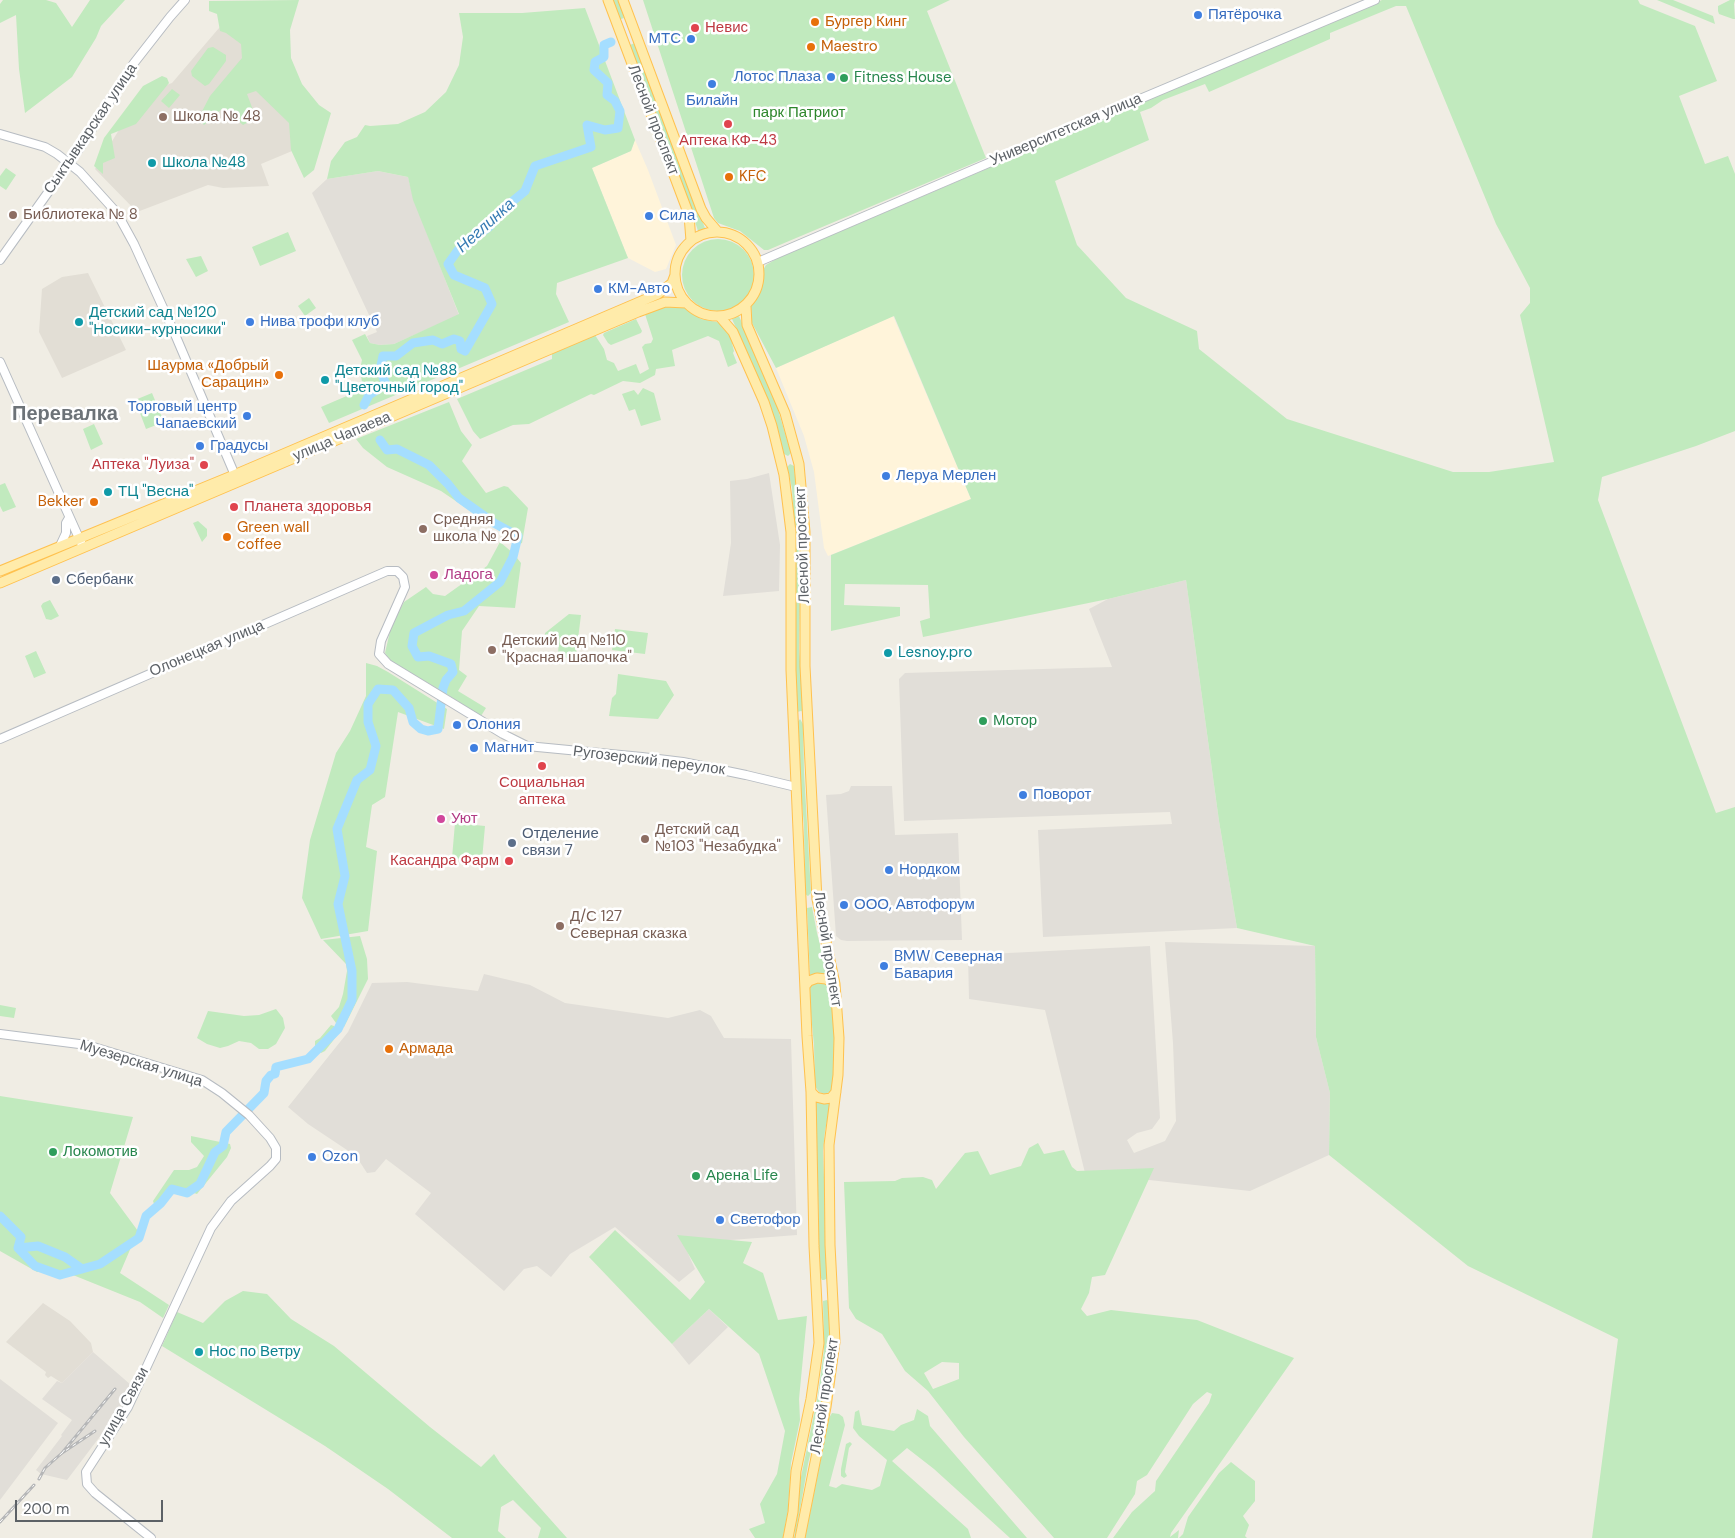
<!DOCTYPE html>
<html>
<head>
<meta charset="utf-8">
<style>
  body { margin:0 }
  #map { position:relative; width:1735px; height:1538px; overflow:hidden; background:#f0ede4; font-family:"DM Sans",sans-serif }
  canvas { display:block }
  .scale { position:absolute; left:15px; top:1500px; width:148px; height:22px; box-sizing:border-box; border:2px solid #5c6166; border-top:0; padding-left:6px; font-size:15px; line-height:18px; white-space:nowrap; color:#5c6166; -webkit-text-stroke:4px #fff; paint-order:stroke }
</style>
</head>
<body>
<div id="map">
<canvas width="1735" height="1538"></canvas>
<div class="scale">200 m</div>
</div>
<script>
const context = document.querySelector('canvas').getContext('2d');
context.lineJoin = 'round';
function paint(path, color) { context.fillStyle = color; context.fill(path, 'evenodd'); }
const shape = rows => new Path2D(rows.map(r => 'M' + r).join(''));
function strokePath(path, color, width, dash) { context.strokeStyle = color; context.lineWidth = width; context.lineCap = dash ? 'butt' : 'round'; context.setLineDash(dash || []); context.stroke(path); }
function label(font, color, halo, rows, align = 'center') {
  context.font = font + ' "DM Sans",sans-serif'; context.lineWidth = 5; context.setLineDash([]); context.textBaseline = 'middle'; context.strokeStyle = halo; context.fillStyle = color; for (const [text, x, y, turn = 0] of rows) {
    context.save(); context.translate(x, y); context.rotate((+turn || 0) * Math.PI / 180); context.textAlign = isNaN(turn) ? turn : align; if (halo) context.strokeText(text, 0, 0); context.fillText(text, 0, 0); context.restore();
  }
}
const commercial = shape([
  [635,140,648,170,676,245,666,269,655,272,628,258,592,168,631,151],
  [893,316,971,499,828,556,824,548,814,472,804,436,776,368]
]);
const industrial = shape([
  [378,171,408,177,414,200,459,315,394,344,380,345,370,343,367,336,377,332,312,193,327,179],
  [769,473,780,545,779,591,723,596,731,543,730,481,747,479],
  [1186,580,1219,821,1237,928,1043,937,1038,830,1172,824,1170,812,904,821,899,679,905,673,1112,667,1089,609,1108,599],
  [851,786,892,786,895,835,958,833,962,940,847,941,841,940,836,936,826,795,841,794,849,791],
  [1165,942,1315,946,1316,1037,1330,1093,1329,1155,1250,1191,1085,1173,1045,1010,969,999,968,955,1150,946,1160,1118,1152,1129,1137,1133,1127,1140,1134,1153,1165,1141,1176,1121,1173,1043],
  [484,974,530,985,565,1003,668,1018,700,1010,711,1016,724,1038,791,1039,797,1235,731,1240,682,1240,695,1269,679,1282,615,1227,570,1254,551,1277,537,1266,524,1269,504,1291,415,1214,431,1193,386,1159,375,1172,367,1173,356,1156,308,1124,288,1107,348,1032,372,983,407,982,478,991],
  [709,1309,728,1327,689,1365,672,1344],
  [93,1352,131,1385,127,1390,127,1396,120,1410,67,1480,41,1474,36,1470,62,1436,61,1435,72,1420,42,1399,57,1381,62,1383],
  [0,1379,58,1423,0,1500]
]);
const education = shape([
  [225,21,247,43,304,146,261,164,269,186,223,188,208,185,137,212,95,169,141,94,172,83],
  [88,273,126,350,62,378,39,332,42,289,62,277],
  [43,1303,70,1321,91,1343,93,1352,62,1383,51,1376,48,1378,45,1375,46,1372,6,1342]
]);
const green = shape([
  [3,0,46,0,56,3,72,27,90,0,125,0,101,26,96,38,72,77,25,113,19,69,16,15,0,23,0,4],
  [299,0,290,30,291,58,302,84,319,105,331,113,314,170,304,178,291,150,289,123,256,91,247,94,256,118,243,125,223,108,204,125,198,119,210,96,242,58,241,44,226,33,220,31,217,14,209,11,209,1],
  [612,0,619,0,624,18,618,20],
  [643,0,950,0,927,11,986,158,789,241,768,250,764,250,740,231,718,223,714,218],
  [1382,0,1638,0,1640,4,1695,26,1717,81,1679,96,1705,164,1728,156,1735,174,1735,431,1696,446,1602,477,1598,500,1716,813,1735,807,1735,1538,1592,1538,1618,1339,1468,1266,1329,1155,1330,1093,1316,1037,1315,946,1237,928,1219,821,1186,580,1108,599,923,637,920,621,930,618,928,585,845,584,844,605,900,607,900,616,831,631,831,555,971,499,894,316,776,368,752,323,751,306,758,296,762,282,762,272,766,265,778,258],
  [1396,6,1406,6,1496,224,1530,288,1530,303,1520,315,1554,462,1489,472,1453,472,1287,419,1199,349,1197,331,1126,298,1077,245,1055,181,1149,140,1140,112,1151,108,1163,100,1205,84,1209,92,1330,39,1330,33],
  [1657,0,1673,0,1713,16,1715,24],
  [1730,0,1735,0,1734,4,1735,19,1733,19,1719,14,1718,11,1718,6],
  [585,8,635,140,631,151,592,168,628,258,557,283,556,294,569,322,329,423,321,407,363,389,360,369,362,360,352,340,365,334,370,343,380,345,394,344,459,314,413,200,408,177,378,171,327,179,331,161,345,142,357,137,365,125,370,126,398,124,425,112,446,92,459,65,463,37,459,13,522,13],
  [637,42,706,231,699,234,685,191,630,45],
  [213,47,226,55,226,61,209,84,205,86,192,76,191,71,208,48],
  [162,76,167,78,169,83,136,124,111,134,115,158,103,163,103,174,94,166,104,138,143,86],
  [172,89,180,95,169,108,161,101],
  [6,168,16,175,6,190,0,186,0,176],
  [288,232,296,251,260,266,252,247],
  '682 275a36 36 0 1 1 72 0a36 36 0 1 1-72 0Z',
  [201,256,208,271,196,277,186,259],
  [309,298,316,308,305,316,298,306],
  [681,305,701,319,717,322,725,327,730,335,734,351,733,353,737,363,728,367,719,341,708,336,672,350,675,366,656,369,655,375,640,383,623,381,594,395,591,394,529,424,513,425,480,439,473,431,457,399,552,359,552,354,595,335,604,349,607,360,614,363,618,371,636,364,640,374,649,369,642,347,645,344,651,343,653,339,645,314,663,307],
  [739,316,776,403,791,453,788,456,784,454,772,410,753,365,732,319],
  [636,319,642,331,641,333,611,345,608,343,603,335,604,333],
  [643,388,654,393,661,420,641,426,635,409,629,411,622,394,634,390,638,395],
  [152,393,164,422,146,429,135,400],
  [449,402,461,431,472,445,462,461,486,493,504,486,508,487,528,508,522,543,519,544,441,491,387,467,363,448,356,439],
  [94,424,103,444,91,450,83,429],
  [790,464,794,466,801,539,799,649,804,712,801,711,797,712,794,620,796,560,792,488,787,467],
  [5,483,16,507,3,512,0,506,0,485],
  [198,521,207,529,207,536,202,542,193,523],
  [500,542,513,553,521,563,515,608,479,606,462,631,459,670,467,676,458,691,486,708,481,716,448,695,391,661,385,653,391,627,404,602,426,587,433,594,445,596,487,566],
  [50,600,59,616,51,620,46,619,41,606,43,603],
  [569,614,581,615,575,663,558,653,559,641,545,639,545,633],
  [615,629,648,633,645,654,612,650],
  [36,651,46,673,34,678,25,656],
  [366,663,377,666,388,672,447,709,444,729,398,712,385,797,372,805,366,847,377,851,368,931,321,939,302,898,310,840,336,753,350,731,366,696],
  [618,674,666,681,674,695,658,719,609,716,612,698,616,694],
  [800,719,803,724,804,771,811,893,808,896,805,894,804,825,799,771,797,723],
  [455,823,485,826,482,860,452,858],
  [812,907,817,933,828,976,821,973,810,976,807,908],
  [360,936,367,959,368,979,344,1027,336,1023,331,1016,339,1007,343,994,347,971,346,964,323,940],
  [819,981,825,983,830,989,835,1041,834,1085,832,1091,825,1094,819,1092,815,1086,814,1045,809,993,810,988,814,983],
  [0,1005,16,1008,14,1018,0,1016],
  [276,1009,283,1018,285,1028,276,1044,268,1049,259,1049,251,1043,239,1041,228,1046,220,1048,207,1044,197,1038,208,1011,244,1016,259,1015],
  [331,1025,334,1026,339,1033,325,1051,321,1053,315,1047,315,1041,320,1038],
  [0,1096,133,1117,110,1193,138,1231,120,1273,169,1305,163,1318,140,1302,63,1271,37,1272,0,1251],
  [815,1102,825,1103,831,1102,825,1131,823,1151,828,1278,824,1280,822,1280,820,1276,819,1248,819,1225],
  [191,1136,230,1144,231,1148,227,1157,197,1194,171,1186,157,1205,154,1204,153,1201,174,1170,189,1170,197,1167,204,1156,191,1142],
  [1038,1143,1044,1154,1064,1150,1072,1167,1077,1171,1154,1168,1105,1275,1092,1277,1089,1293,1081,1309,1087,1316,1111,1310,1197,1320,1294,1358,1171,1533,1170,1537,1179,1530,1178,1538,1113,1538,1132,1512,1155,1491,1156,1481,1209,1403,1212,1394,1207,1392,1193,1404,1147,1475,1137,1481,1135,1494,1107,1538,1054,1538,964,1437,928,1391,905,1371,882,1334,856,1319,849,1308,844,1182,895,1181,902,1178,923,1177,932,1180,936,1189,965,1153,978,1151,990,1175,1021,1166,1029,1148],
  [942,1362,959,1363,959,1379,933,1389,924,1373],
  [615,1230,690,1300,705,1282,677,1235,752,1242,743,1263,763,1273,778,1320,807,1316,799,1399,800,1420,791,1463,788,1510,783,1538,755,1538,749,1529,765,1523,760,1504,777,1474,785,1431,759,1354,709,1309,672,1344,589,1257],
  [243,1291,267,1294,291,1319,334,1346,430,1427,481,1467,494,1454,500,1463,567,1538,538,1538,541,1528,513,1500,501,1507,498,1531,506,1538,452,1538,388,1489,325,1446,162,1346,177,1312,203,1323,225,1301],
  [827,1300,830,1303,830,1349,823,1399,808,1464,795,1538,794,1538,801,1477,818,1395,824,1350,823,1301],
  [917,1409,928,1416,930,1426,1027,1538,1010,1538,934,1469,907,1448,892,1461,968,1529,971,1538,805,1538,829,1418,832,1413,839,1414,843,1417,845,1425,829,1486,836,1488,842,1484,872,1490,880,1486,887,1460,859,1436,853,1428,855,1412,859,1410,862,1425,894,1431,901,1425,914,1420],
  [850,1442,852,1444,849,1448,845,1472,847,1476,844,1478,841,1476,841,1469,846,1444],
  [1231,1462,1255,1481,1255,1501,1243,1516,1249,1525,1245,1536,1247,1538,1179,1538,1183,1534,1188,1517,1219,1473]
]);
const river = shape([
  [364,405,369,395,386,384,380,370,383,356,396,356,413,343,433,340,442,344,454,339,460,341,461,349,465,351,492,304,485,288,454,275,448,264,458,250,489,227,508,205,525,191,535,166,591,147,587,125,605,130,618,128,620,111,615,101,607,95,608,83,594,70,595,62,604,57,604,45,611,42],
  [0,1216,21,1237,18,1248,35,1266,60,1275,100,1264,139,1238,146,1216,161,1203,172,1189,187,1193,200,1184,215,1152,223,1146,226,1132,264,1093,266,1081,271,1075,275,1074,276,1067,308,1059,338,1029,352,1000,352,971,338,904,345,876,337,829,357,780,370,770,376,746,368,722,368,704,378,689,393,690,409,708,413,722,421,729,428,731,438,729,443,688,446,680,453,672,451,664,429,656,418,657,412,646,414,633,448,615,464,611,500,582,513,557,518,536,494,523,459,498,448,484,429,465,397,449,387,450,380,440],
  [18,1248,38,1246,65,1257,82,1269]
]);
const secondary = shape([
  [0,134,45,147,57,154,80,172,117,213,134,244,174,332,237,480],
  [0,260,81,146,134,63,170,17,185,0],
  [758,262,1026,147,1375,0],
  [0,362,83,547],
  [60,546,66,533,66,523,69,518],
  [0,739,387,571,397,571,403,577,405,587,381,641,379,654,388,664,503,734,527,746,642,757,683,762,746,775,796,787],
  [0,1034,87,1045,202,1080,222,1093,249,1115,270,1138,276,1148,276,1159,270,1166,231,1201,211,1228,128,1407,86,1472,87,1484,95,1493,151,1538]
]);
const primary = shape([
  [608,0,689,215,691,241],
  [623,0,701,209,706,218,718,232],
  '675 274a42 42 0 1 1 84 0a42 42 0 1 1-84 0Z',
  [746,306,747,325,785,413,799,464,805,532,805,666,817,899,835,984,839,1038,838,1075,829,1145,830,1245,835,1342,826,1407,800,1538],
  [720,317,733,332,764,402,772,426,784,475,791,532,791,670,807,1036,811,1092,814,1246,819,1343,811,1399,796,1471,793,1512,788,1538],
  [0,571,234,475,658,294,672,283,675,275],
  [0,583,638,312,665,302,686,303],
  [805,986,809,981,817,978,826,979,835,984],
  [811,1092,816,1097,824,1099,831,1098,836,1092]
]);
const rail = shape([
  [62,1453,115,1389],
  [39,1479,45,1468,62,1453,95,1431],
  [0,1522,34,1485]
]);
const markers = [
  [1198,15,5,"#3f7fe0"],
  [815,22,5,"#e8710a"],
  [695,28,5,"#e0444e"],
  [691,39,5,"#3f7fe0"],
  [811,47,5,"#e8710a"],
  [831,77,5,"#3f7fe0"],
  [844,78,5,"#2e9e5b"],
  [712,84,5,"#3f7fe0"],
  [163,117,5,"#8d6e63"],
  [728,124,5,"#e0444e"],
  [152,163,5,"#0f9aa8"],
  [729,177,5,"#e8710a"],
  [13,215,5,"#8d6e63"],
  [649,216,5,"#3f7fe0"],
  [598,289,5,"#3f7fe0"],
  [79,322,5,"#0f9aa8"],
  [250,322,5,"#3f7fe0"],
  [279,375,5,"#e8710a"],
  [325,380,5,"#0f9aa8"],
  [247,416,5,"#3f7fe0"],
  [200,446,5,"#3f7fe0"],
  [204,465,5,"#e0444e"],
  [886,476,5,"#3f7fe0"],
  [108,492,5,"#0f9aa8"],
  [94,502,5,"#e8710a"],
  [234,507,5,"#e0444e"],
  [423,529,5,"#8d6e63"],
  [227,537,5,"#e8710a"],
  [434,575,5,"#d1479c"],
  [56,580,5,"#5c6f8a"],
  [492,650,5,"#8d6e63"],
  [888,653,5,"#0f9aa8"],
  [983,721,5,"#2e9e5b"],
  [457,725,5,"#3f7fe0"],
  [474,748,5,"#3f7fe0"],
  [542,766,5,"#e0444e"],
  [1023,795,5,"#3f7fe0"],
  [441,819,5,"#d1479c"],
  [645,839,5,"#8d6e63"],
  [512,843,5,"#5c6f8a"],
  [509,861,5,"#e0444e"],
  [889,870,5,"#3f7fe0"],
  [844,905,5,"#3f7fe0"],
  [560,926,5,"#8d6e63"],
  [884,966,5,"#3f7fe0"],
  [389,1049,5,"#e8710a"],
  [53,1152,5,"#2e9e5b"],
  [312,1157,5,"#3f7fe0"],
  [696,1176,5,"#2e9e5b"],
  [720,1220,5,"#3f7fe0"],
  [199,1352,5,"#0f9aa8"]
];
const shopNames = [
  ["Пятёрочка",1208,15],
  ["МТС",681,39,"right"],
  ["Лотос Плаза",821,77,"right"],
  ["Билайн",712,101,"center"],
  ["Сила",659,216],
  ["КМ-Авто",608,289],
  ["Нива трофи клуб",260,322],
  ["Торговый центр",237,407,"right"],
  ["Чапаевский",237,424,"right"],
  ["Градусы",210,446],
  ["Леруа Мерлен",896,476],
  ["Олония",467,725],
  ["Магнит",484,748],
  ["Поворот",1033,795],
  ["Нордком",899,870],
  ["ООО, Автофорум",854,905],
  ["BMW Северная",894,957],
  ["Бавария",894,974],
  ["Ozon",322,1157],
  ["Светофор",730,1220]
];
const foodNames = [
  ["Бургер Кинг",825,22],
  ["Maestro",821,47],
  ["KFC",739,177],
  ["Шаурма «Добрый",269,366,"right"],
  ["Сарацин»",269,383,"right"],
  ["Bekker",84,502,"right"],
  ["Green wall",237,528],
  ["coffee",237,545],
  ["Армада",399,1049]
];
const healthNames = [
  ["Невис",705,28],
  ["Аптека КФ-43",728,141,"center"],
  ["Аптека \"Луиза\"",194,465,"right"],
  ["Планета здоровья",244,507],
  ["Социальная",542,783,"center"],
  ["аптека",542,800,"center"],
  ["Касандра Фарм",499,861,"right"]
];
const leisureNames = [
  ["Fitness House",854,78],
  ["Мотор",993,721],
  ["Локомотив",63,1152],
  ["Арена Life",706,1176]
];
const parkNames = [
  ["парк Патриот",799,113]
];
const educationNames = [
  ["Школа № 48",173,117],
  ["Библиотека № 8",23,215],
  ["Средняя",433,520],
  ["школа № 20",433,537],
  ["Детский сад №110",502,641],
  ["\"Красная шапочка\"",502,658],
  ["Детский сад",655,830],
  ["№103 \"Незабудка\"",655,847],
  ["Д/С 127",570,917],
  ["Северная сказка",570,934]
];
const streetNames = [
  ["Лесной проспект",653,120,69],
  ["Сыктывкарская улица",91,129,-56],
  ["Университетская улица",1066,130,-23],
  ["улица Чапаева",342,437,-23],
  ["Лесной проспект",803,545,-92],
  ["Олонецкая улица",207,649,-23],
  ["Ругозерский переулок",649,761,7],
  ["Лесной проспект",827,949,81],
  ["Муезерская улица",141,1064,17],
  ["Лесной проспект",825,1396,-81],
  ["улица Связи",124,1407,-61]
];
const cultureNames = [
  ["Школа №48",162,163],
  ["Детский сад №120",89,313],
  ["\"Носики-курносики\"",89,330],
  ["Детский сад №88",335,371],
  ["\"Цветочный город\"",335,388],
  ["ТЦ \"Весна\"",118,492],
  ["Lesnoy.pro",898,653],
  ["Нос по Ветру",209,1352]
];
const hotelNames = [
  ["Ладога",444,575],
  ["Уют",451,819]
];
const serviceNames = [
  ["Сбербанк",66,580],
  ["Отделение",522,834],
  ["связи 7",522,851]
];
const waterNames = [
  ["Неглинка",486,226,-42]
];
const districtNames = [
  ["Перевалка",65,415]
];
paint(commercial, '#fff4da');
paint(industrial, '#e1ded8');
paint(education, '#e2ded5');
paint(green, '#c1eabe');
strokePath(river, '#a5deff', 9);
strokePath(secondary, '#b7bcc2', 10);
strokePath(primary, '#ffc14e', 11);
strokePath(secondary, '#fff', 8);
strokePath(primary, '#ffebaa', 9);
strokePath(rail, '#b5b6b7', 3);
strokePath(rail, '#fff', 1, [4]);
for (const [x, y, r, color] of markers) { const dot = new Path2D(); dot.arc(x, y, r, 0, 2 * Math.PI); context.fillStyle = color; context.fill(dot); strokePath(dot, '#fff', 2); }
label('15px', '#366cbe', '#fff', shopNames, 'left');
label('15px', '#c56008', '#fff', foodNames, 'left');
label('15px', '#be3a42', '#fff', healthNames, 'left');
label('15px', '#27864d', '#fff', leisureNames, 'left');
label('15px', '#2d862b', '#fff', parkNames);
label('15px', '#785e54', '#fff', educationNames, 'left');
label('15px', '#5c6166', '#fff', streetNames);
label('15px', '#0d838f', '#fff', cultureNames, 'left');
label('15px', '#b23c85', '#fff', hotelNames, 'left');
label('15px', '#4e5e75', '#fff', serviceNames, 'left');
label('italic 16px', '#347ab3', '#fff', waterNames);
label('bold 20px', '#6d7378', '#fff', districtNames);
</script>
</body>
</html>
